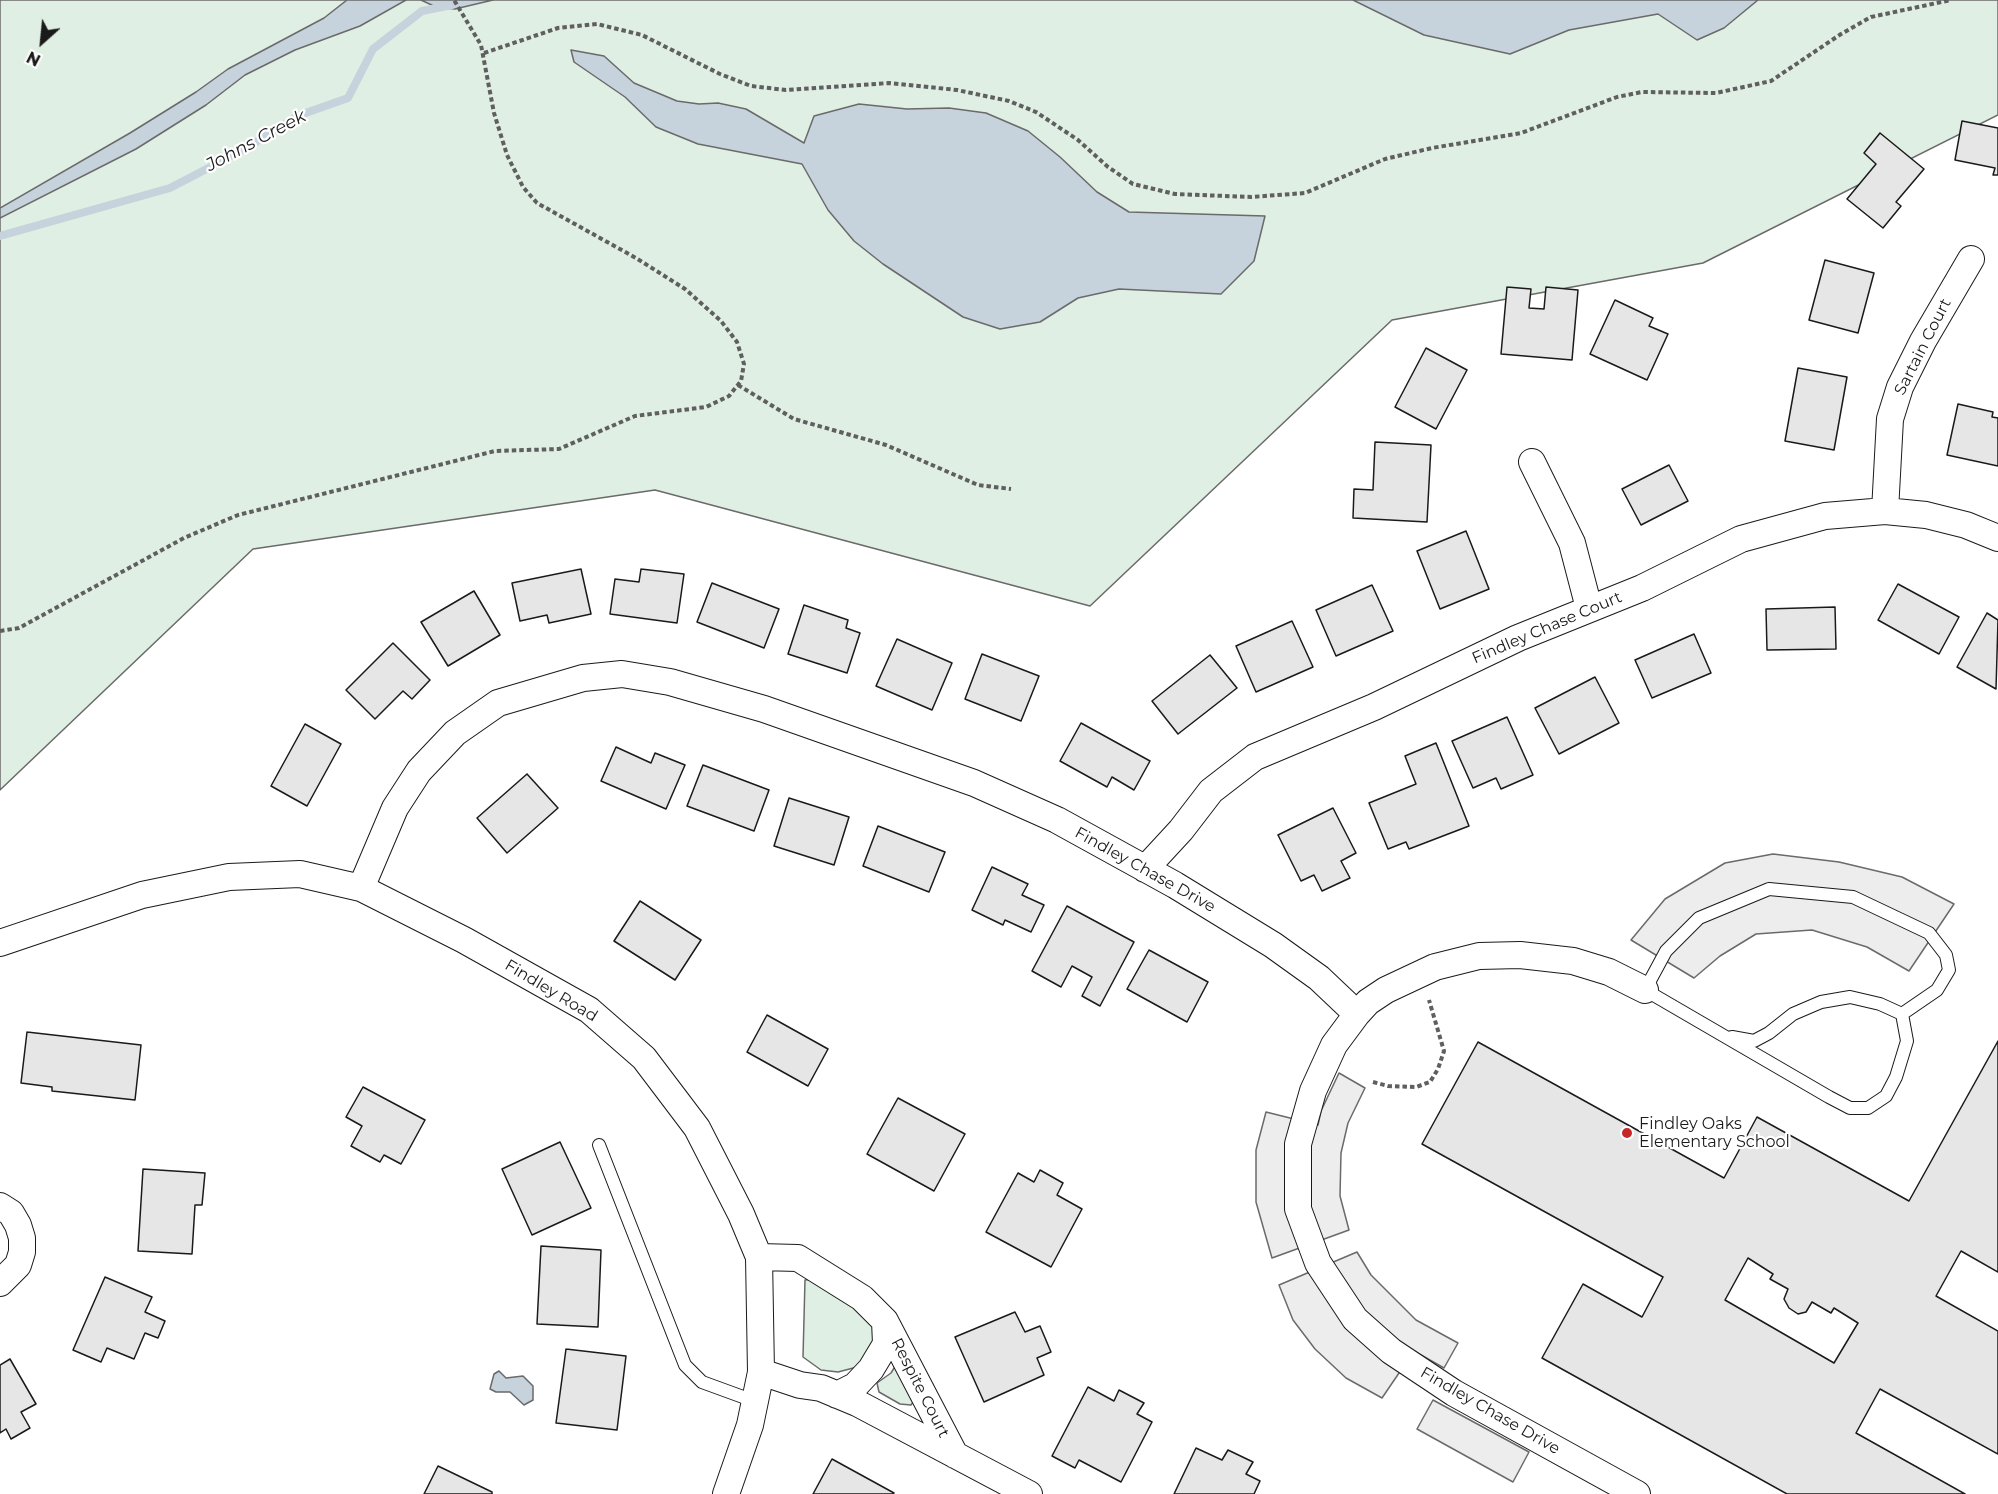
<!DOCTYPE html>
<html>
<head>
<meta charset="utf-8">
<style>
  body { margin:0 }
  #map { position:relative; width:1998px; height:1494px; overflow:hidden; background:#fff; font-family:Montserrat,sans-serif }
  canvas { display:block }
  .north { position:absolute; left:12px; top:12px; width:60px; height:60px; -webkit-text-stroke:4px #fff; paint-order:stroke; rotate:207deg; font-size:16px; font-weight:700; line-height:24px; text-align:center; color:#1a1a1a }
  .north::after { content:''; display:block; margin:auto; width:21px; height:27px; background:#1a1a1a; clip-path:polygon(50% 0,100% 100%,50% 72%,0 100%) }
</style>
</head>
<body>
<div id="map">
<canvas width="1998" height="1494"></canvas>
<div class="north">N</div>
</div>
<script>
const context = document.querySelector('canvas').getContext('2d');
context.lineJoin = 'round';
function paint(path, color) { context.fillStyle = color; context.fill(path, 'evenodd'); }
const shape = rows => new Path2D(rows.map(r => 'M' + r).join(''));
function strokePath(path, color, width, dash) { context.strokeStyle = color; context.lineWidth = width; context.lineCap = dash ? 'butt' : 'round'; context.setLineDash(dash || []); context.stroke(path); }
function label(font, color, halo, rows, align = 'center') {
  context.font = font + ' Montserrat,sans-serif'; context.lineWidth = 4.5; context.setLineDash([]); context.textBaseline = 'middle'; context.strokeStyle = halo; context.fillStyle = color; for (const [text, x, y, turn = 0] of rows) {
    context.save(); context.translate(x, y); context.rotate((+turn || 0) * Math.PI / 180); context.textAlign = isNaN(turn) ? turn : align; if (halo) context.strokeText(text, 0, 0); context.fillText(text, 0, 0); context.restore();
  }
}
const green = shape([
  [0,0,1998,0,1998,115,1703,263,1392,320,1090,606,655,490,253,549,0,790,0,0],
  [822,1278,876,1323,873,1349,857,1367,838,1372,821,1370,803,1357,805,1280,822,1278],
  [899,1360,920,1392,911,1405,900,1404,879,1392,877,1383,891,1373,899,1360]
]);
const parking = shape([
  [1773,854,1839,862,1902,877,1954,904,1909,971,1867,947,1812,930,1756,934,1720,956,1694,978,1631,940,1665,899,1725,863,1773,854],
  [1339,1073,1365,1088,1348,1123,1341,1153,1340,1196,1349,1230,1272,1258,1256,1202,1256,1150,1266,1112,1318,1125,1321,1111,1339,1073],
  [1357,1252,1371,1275,1416,1320,1458,1343,1444,1368,1414,1351,1382,1398,1346,1378,1315,1349,1293,1320,1279,1285,1357,1252],
  [1433,1400,1529,1452,1513,1482,1417,1429,1433,1400]
]);
const water = shape([
  [347,0,406,0,360,26,295,50,245,75,206,105,136,149,0,218,0,208,130,133,196,92,228,69,324,18,347,0],
  [421,0,493,0,455,9,436,7,421,0],
  [1353,0,1758,0,1724,28,1697,40,1658,14,1569,30,1510,54,1424,35,1353,0],
  [571,50,604,56,634,83,677,101,699,104,718,103,746,109,804,143,814,116,859,104,907,109,949,108,986,113,1028,131,1060,157,1097,192,1129,212,1265,216,1254,261,1221,294,1119,289,1078,298,1040,322,1000,329,963,317,883,264,854,241,828,210,802,164,698,144,656,127,625,97,574,62,571,50],
  [499,1371,506,1378,523,1376,533,1386,533,1400,524,1405,510,1392,496,1392,490,1389,494,1374,499,1371]
]);
const stream = shape([
  [0,236,170,188,241,151,300,115,348,98,373,49,422,11,452,5]
]);
const building = shape([
  [1962,121,1998,128,1998,175,1993,175,1995,168,1955,160,1962,121],
  [1880,133,1924,169,1896,202,1901,206,1883,228,1847,199,1876,164,1864,153,1880,133],
  [1825,260,1874,273,1858,333,1809,320,1825,260],
  [1507,287,1531,289,1529,308,1544,309,1546,287,1578,290,1572,360,1501,354,1507,287],
  [1615,300,1653,318,1649,326,1668,334,1647,380,1590,354,1615,300],
  [1426,348,1467,370,1436,429,1395,407,1426,348],
  [1798,368,1847,377,1834,450,1785,441,1798,368],
  [1958,404,1993,412,1992,417,1998,418,1998,466,1947,455,1958,404],
  [1375,442,1431,445,1427,522,1353,518,1354,489,1373,490,1375,442],
  [1669,465,1688,501,1641,525,1622,489,1669,465],
  [1466,531,1489,589,1440,609,1417,551,1466,531],
  [581,569,591,614,549,623,547,615,520,621,512,583,581,569],
  [641,569,684,574,677,623,610,614,615,579,639,582,641,569],
  [712,583,779,609,764,648,697,622,712,583],
  [1898,584,1959,617,1939,654,1878,620,1898,584],
  [1372,585,1393,631,1336,656,1316,610,1372,585],
  [474,591,500,635,448,666,421,622,474,591],
  [804,605,848,620,846,628,860,633,847,673,788,654,804,605],
  [1835,607,1836,649,1767,650,1766,609,1835,607],
  [1987,613,1998,620,1996,689,1957,667,1987,613],
  [1292,621,1313,667,1256,692,1236,646,1292,621],
  [1694,634,1711,673,1652,698,1635,660,1694,634],
  [897,639,952,663,932,710,876,686,897,639],
  [393,643,430,680,412,699,403,691,375,719,346,690,393,643],
  [982,654,1039,676,1021,721,965,699,982,654],
  [1210,655,1237,688,1178,734,1152,701,1210,655],
  [1595,677,1619,723,1559,754,1535,708,1595,677],
  [1507,717,1533,775,1501,789,1496,778,1473,788,1452,741,1507,717],
  [1081,723,1150,761,1134,790,1112,777,1107,787,1060,761,1081,723],
  [305,724,341,744,307,806,271,786,305,724],
  [1436,743,1469,826,1409,849,1406,842,1388,849,1369,803,1416,784,1405,756,1436,743],
  [616,747,651,763,655,753,685,765,666,809,601,781,616,747],
  [703,765,769,790,754,831,687,806,703,765],
  [527,774,558,808,507,853,477,818,527,774],
  [789,798,849,817,834,865,774,846,789,798],
  [1333,808,1356,853,1341,861,1350,878,1322,891,1314,875,1301,881,1278,835,1333,808],
  [878,826,945,852,929,892,863,866,878,826],
  [992,867,1028,884,1022,895,1044,905,1031,932,1005,920,1003,925,972,910,992,867],
  [640,901,701,940,675,980,614,941,640,901],
  [1067,906,1134,942,1100,1006,1082,996,1092,977,1072,966,1061,987,1032,971,1067,906],
  [1149,950,1208,982,1187,1022,1127,989,1149,950],
  [767,1015,828,1049,808,1086,747,1052,767,1015],
  [27,1032,141,1045,135,1100,52,1091,52,1087,21,1083,27,1032],
  [1998,1041,1998,1272,1961,1251,1936,1296,1998,1331,1998,1454,1880,1389,1856,1433,1965,1494,1787,1494,1542,1358,1583,1284,1642,1317,1663,1277,1422,1144,1478,1042,1724,1178,1757,1117,1909,1201,1998,1041],
  [1748,1258,1773,1274,1770,1279,1788,1289,1784,1299,1789,1308,1798,1314,1806,1312,1812,1302,1831,1313,1834,1308,1858,1323,1834,1363,1725,1300,1748,1258],
  [363,1087,425,1120,401,1164,384,1155,380,1162,351,1146,362,1126,346,1117,363,1087],
  [898,1098,965,1134,934,1191,867,1154,898,1098],
  [560,1142,591,1208,532,1235,502,1169,560,1142],
  [143,1169,205,1173,202,1205,195,1205,192,1254,138,1251,143,1169],
  [1040,1170,1063,1183,1057,1195,1082,1209,1051,1267,986,1232,1018,1173,1034,1182,1040,1170],
  [541,1246,601,1250,598,1327,537,1324,541,1246],
  [105,1277,152,1297,145,1312,165,1321,158,1338,145,1333,134,1359,107,1348,101,1362,73,1350,105,1277],
  [1015,1312,1025,1332,1040,1326,1051,1352,1037,1358,1044,1375,984,1402,955,1337,1015,1312],
  [566,1349,626,1356,617,1430,556,1423,566,1349],
  [10,1359,36,1404,21,1412,30,1428,11,1439,6,1429,0,1433,0,1365,10,1359],
  [1088,1387,1114,1401,1119,1390,1144,1403,1137,1414,1152,1422,1121,1482,1079,1460,1075,1468,1052,1456,1088,1387],
  [1196,1448,1222,1460,1228,1450,1253,1462,1246,1474,1260,1481,1254,1494,1174,1494,1196,1448],
  [832,1459,894,1493,893,1494,813,1494,832,1459],
  [438,1466,492,1492,492,1494,424,1494,438,1466]
]);
const path = shape([
  [484,53,558,28,597,24,642,35,720,74,751,86,786,90,889,83,957,90,1009,101,1036,112,1078,140,1108,167,1133,184,1175,194,1251,197,1305,193,1385,159,1432,148,1521,133,1617,97,1642,92,1716,93,1771,81,1841,34,1871,17,1951,0],
  [738,385,794,419,886,445,978,485,1011,489],
  [0,631,19,628,184,538,238,515,495,451,559,449,635,416,706,407,729,396,741,381,744,364,737,342,721,321,685,289,636,258,537,203,523,187,507,155,494,113,481,45,454,0],
  [1373,1082,1388,1086,1416,1087,1430,1082,1438,1069,1444,1051,1429,1000]
]);
const lane = shape([
  [1769,889,1853,897,1929,933,1946,955,1949,970,1937,990,1902,1014,1907,1041,1896,1077,1886,1096,1868,1108,1850,1108,1829,1097,1645,990,1666,951,1699,918,1769,889],
  [1732,1037,1754,1041,1769,1033,1793,1014,1821,1002,1850,997,1880,1004,1902,1014],
  [599,1145,685,1365,702,1382,754,1401]
]);
const street = shape([
  [1532,462,1572,543,1589,608],
  [1885,511,1890,419,1900,387,1923,341,1971,259],
  [1145,869,1181,830,1211,791,1255,757,1374,707,1518,638,1642,588,1741,539,1825,516,1885,511,1926,515,1966,525,1998,538],
  [361,888,395,808,419,771,455,733,498,703,583,678,622,674,670,682,764,709,974,783,1057,820,1175,885,1273,945,1319,978,1357,1014,1334,1045,1313,1091,1298,1144,1298,1209,1318,1263,1355,1319,1391,1351,1454,1393,1637,1494],
  [0,943,142,895,229,877,300,874,361,888,464,940,589,1010,644,1058,697,1128,741,1214,759,1257,761,1372,750,1425,726,1494],
  [1357,1014,1368,1002,1386,990,1435,967,1479,956,1520,955,1573,961,1609,972,1645,990],
  [0,1206,11,1213,18,1225,22,1238,22,1252,18,1265,0,1283],
  [759,1257,798,1258,862,1298,885,1321,955,1455],
  [761,1372,800,1385,821,1388,857,1403,1029,1494],
  [837,1395,855,1386,871,1369,886,1344,885,1321]
]);
const markers = [
  [1627,1133,6,"#c62828"]
];
const streetNames = [
  ["Sartain Court",1923,347,-63],
  ["Findley Chase Court",1547,628,-23],
  ["Findley Chase Drive",1145,870,29],
  ["Findley Road",551,991,31],
  ["Respite Court",920,1388,63],
  ["Findley Chase Drive",1490,1411,30]
];
const poiNames = [
  ["Findley Oaks",1639,1124],
  ["Elementary School",1639,1142]
];
const waterNames = [
  ["Johns Creek",256,141,-28]
];
paint(green, '#e0efe3');
strokePath(green, '#6a6a6a', 1.5);
paint(parking, '#ededed');
strokePath(parking, '#6a6a6a', 1.5);
paint(water, '#c6d2dc');
strokePath(water, '#6a6a6a', 1.5);
strokePath(stream, '#c6d2dc', 8);
paint(building, '#e6e6e6');
strokePath(building, '#1a1a1a', 1.5);
strokePath(lane, '#1a1a1a', 14);
strokePath(street, '#1a1a1a', 28);
strokePath(path, '#5f5f5f', 4, [4.5, 3]);
strokePath(lane, '#fff', 12);
strokePath(street, '#fff', 26);
for (const [x, y, r, color] of markers) { const dot = new Path2D(); dot.arc(x, y, r, 0, 2 * Math.PI); context.fillStyle = color; context.fill(dot); strokePath(dot, '#fff', 2); }
label('16px', '#1a1a1a', '#fff', streetNames);
label('16px', '#1a1a1a', '#fff', poiNames, 'left');
label('italic 18px', '#1a1a1a', '#fff', waterNames);
</script>
</body>
</html>
